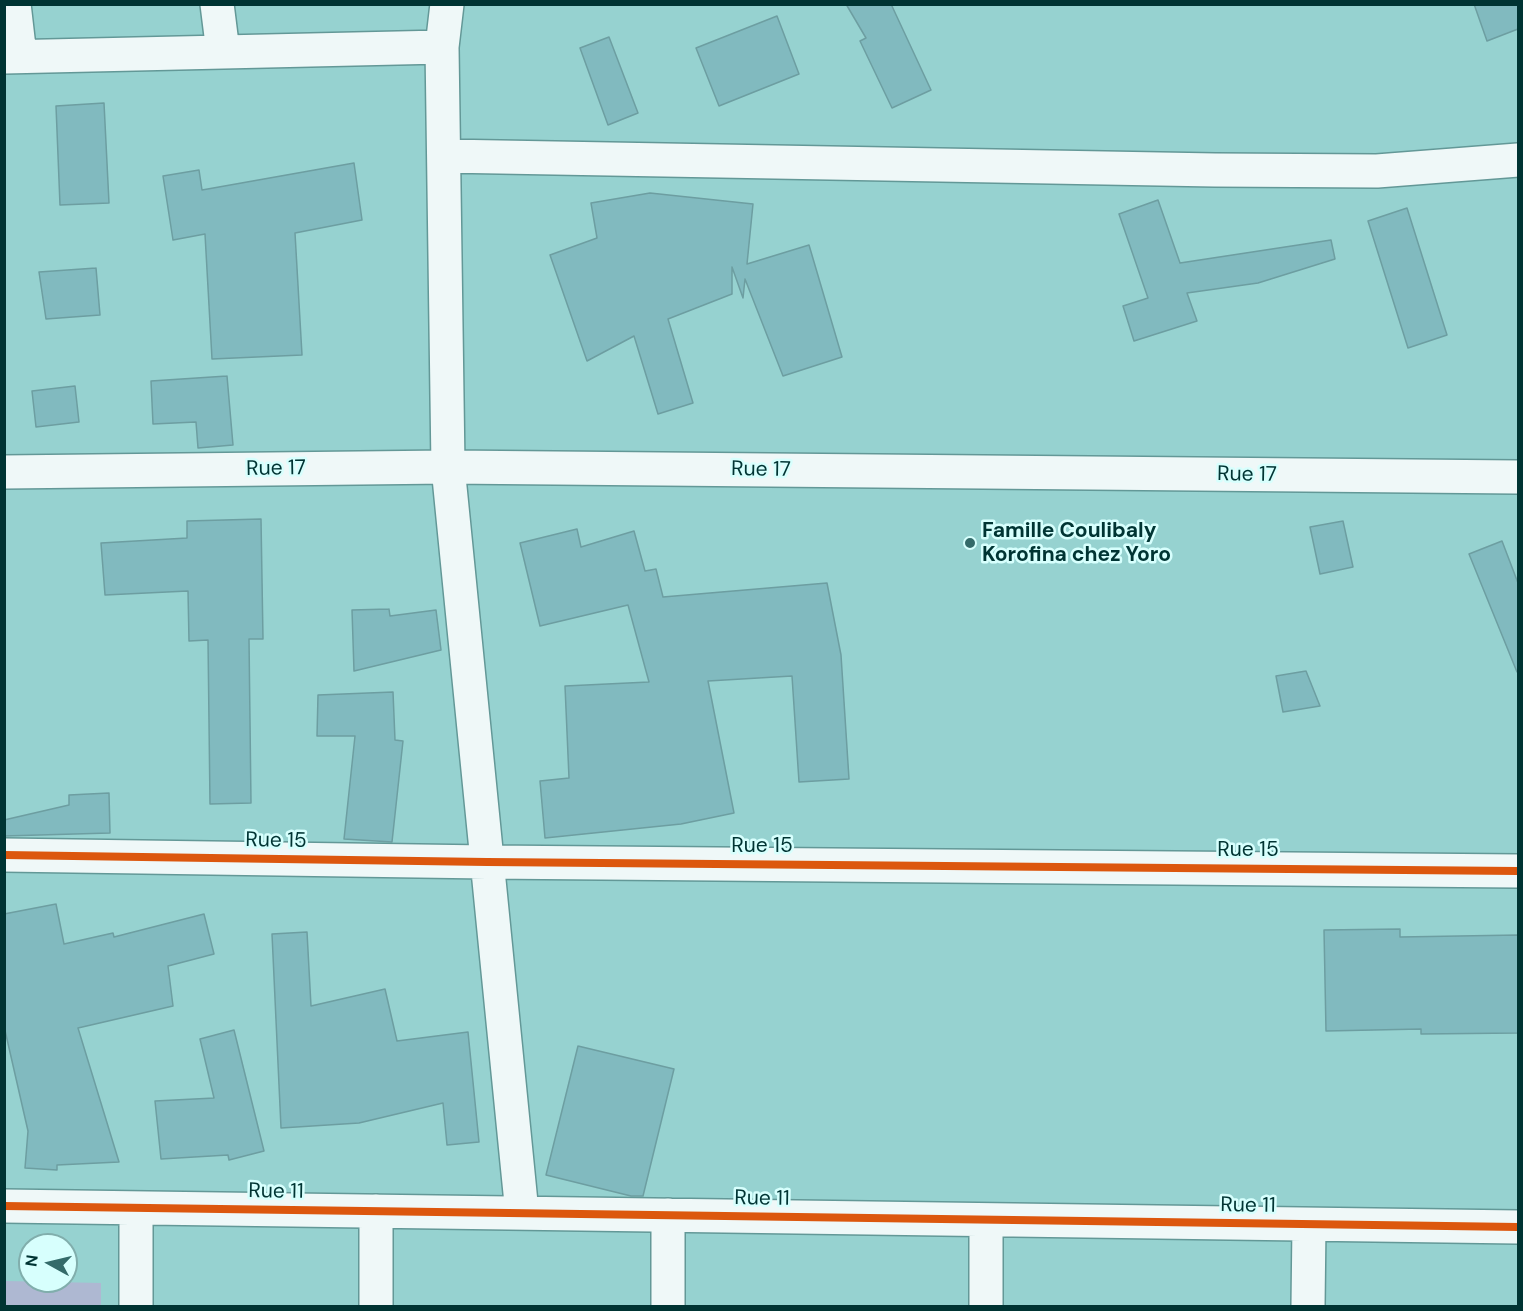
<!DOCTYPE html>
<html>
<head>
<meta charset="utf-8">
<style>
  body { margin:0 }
  #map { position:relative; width:1523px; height:1311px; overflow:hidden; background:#96d2d0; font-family:"DM Sans",sans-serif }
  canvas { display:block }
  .frame { position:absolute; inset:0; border:6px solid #003433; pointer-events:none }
  .north { position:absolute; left:18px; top:1233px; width:60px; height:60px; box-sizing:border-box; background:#d7fffd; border:2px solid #81aeac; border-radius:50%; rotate:278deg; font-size:16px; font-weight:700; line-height:24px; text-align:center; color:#003433 }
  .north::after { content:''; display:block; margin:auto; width:21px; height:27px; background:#346b6a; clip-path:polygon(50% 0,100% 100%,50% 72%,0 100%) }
</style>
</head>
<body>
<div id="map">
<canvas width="1523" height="1311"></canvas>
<div class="frame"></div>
<div class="north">N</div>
</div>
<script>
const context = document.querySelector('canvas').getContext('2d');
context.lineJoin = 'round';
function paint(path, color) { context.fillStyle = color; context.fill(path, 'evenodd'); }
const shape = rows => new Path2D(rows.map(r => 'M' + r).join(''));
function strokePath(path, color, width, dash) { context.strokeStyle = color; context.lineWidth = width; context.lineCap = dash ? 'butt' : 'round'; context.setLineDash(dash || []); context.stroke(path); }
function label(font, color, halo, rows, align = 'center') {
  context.font = font + ' "DM Sans",sans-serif'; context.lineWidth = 5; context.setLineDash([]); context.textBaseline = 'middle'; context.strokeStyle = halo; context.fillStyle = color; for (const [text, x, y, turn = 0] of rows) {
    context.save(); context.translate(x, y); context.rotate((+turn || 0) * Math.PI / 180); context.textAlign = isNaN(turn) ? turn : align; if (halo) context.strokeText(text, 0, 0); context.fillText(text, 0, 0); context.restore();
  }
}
const green = shape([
  [5,1281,101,1283,101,1306,5,1306]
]);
const building = shape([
  [846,4,891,4,931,90,892,108,860,41,866,38,846,4],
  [1474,4,1518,4,1518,29,1487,41,1474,4],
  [777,16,799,74,719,106,696,48,777,16],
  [609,37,638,113,608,125,580,48,609,37],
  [104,103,109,203,60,205,56,106,104,103],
  [354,163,362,220,295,233,302,355,212,359,205,234,173,240,163,176,199,170,202,190,354,163],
  [650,193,753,204,747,264,809,245,842,357,783,376,745,279,743,298,732,267,732,294,668,319,693,403,658,414,634,336,587,361,550,255,597,238,591,203,650,193],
  [1158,200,1180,263,1331,240,1335,259,1258,283,1187,293,1197,321,1134,341,1123,306,1148,298,1119,214,1158,200],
  [1407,208,1447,335,1408,348,1368,221,1407,208],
  [96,268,100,315,46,319,39,272,96,268],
  [227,376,233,445,198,448,196,422,153,424,151,381,227,376],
  [75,386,79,422,36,427,32,391,75,386],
  [261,519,263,639,249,639,251,803,210,804,208,640,189,641,188,591,105,595,101,543,187,538,187,521,261,519],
  [1343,521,1353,567,1320,574,1310,527,1343,521],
  [577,529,581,547,634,531,645,571,656,569,663,597,827,583,841,655,849,779,799,782,792,676,708,681,734,813,681,824,545,838,540,781,569,778,565,686,649,682,628,605,540,626,520,543,577,529],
  [1502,541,1518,583,1518,672,1517,672,1469,554,1502,541],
  [389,609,390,616,436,610,441,650,354,671,352,610,389,609],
  [1306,671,1320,706,1283,712,1276,676,1306,671],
  [393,692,395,740,403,741,392,842,344,839,355,736,317,736,318,695,393,692],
  [109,793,110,833,4,836,4,820,69,805,69,795,109,793],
  [56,904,64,944,113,933,114,937,204,914,214,954,168,966,173,1006,78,1028,119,1162,57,1165,57,1170,25,1168,28,1131,4,1026,4,914,56,904],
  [1400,929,1400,937,1518,935,1518,1033,1421,1034,1421,1029,1326,1031,1324,930,1400,929],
  [307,932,311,1006,385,989,397,1041,468,1032,479,1142,447,1145,443,1103,359,1123,281,1128,272,934,307,932],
  [234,1030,264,1151,229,1160,228,1155,161,1159,155,1101,214,1098,200,1039,234,1030],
  [578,1046,674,1069,643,1196,631,1196,546,1175,578,1046]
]);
const minor = shape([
  [14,4,20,56],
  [217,4,223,52],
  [447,4,442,47,448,467,522,1213],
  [4,57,442,47],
  [445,156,1215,170,1377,171,1518,160],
  [4,472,448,467,1518,477],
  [4,855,487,862,1518,871],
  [4,1206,1518,1227],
  [986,1220,986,1306],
  [136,1306,136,1208],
  [376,1306,376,1211],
  [668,1306,668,1215],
  [1308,1306,1309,1225]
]);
const cycleway = shape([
  [4,855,487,862,1518,871],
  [4,1206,1518,1227]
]);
const markers = [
  [970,543,6,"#346b6a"]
];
const streetNames = [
  ["Rue 17",276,469,-1],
  ["Rue 17",761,470,1],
  ["Rue 17",1247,475,1],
  ["Rue 15",276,841,1],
  ["Rue 15",762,846],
  ["Rue 15",1248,850],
  ["Rue 11",276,1192,1],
  ["Rue 11",762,1199,1],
  ["Rue 11",1248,1206,1]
];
const poiNames = [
  ["Famille Coulibaly",982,531],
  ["Korofina chez Yoro",982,555]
];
paint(green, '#aeb8d2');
paint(building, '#81babf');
strokePath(building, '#6d9ea1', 1.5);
strokePath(minor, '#639897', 36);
strokePath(minor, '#eff8f8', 33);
strokePath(cycleway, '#dc570e', 8);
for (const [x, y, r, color] of markers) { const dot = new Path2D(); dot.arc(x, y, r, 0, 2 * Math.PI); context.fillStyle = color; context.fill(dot); strokePath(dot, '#d7fffd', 2); }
label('21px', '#003433', '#d7fffd', streetNames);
label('bold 21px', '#003433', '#d7fffd', poiNames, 'left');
</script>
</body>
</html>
